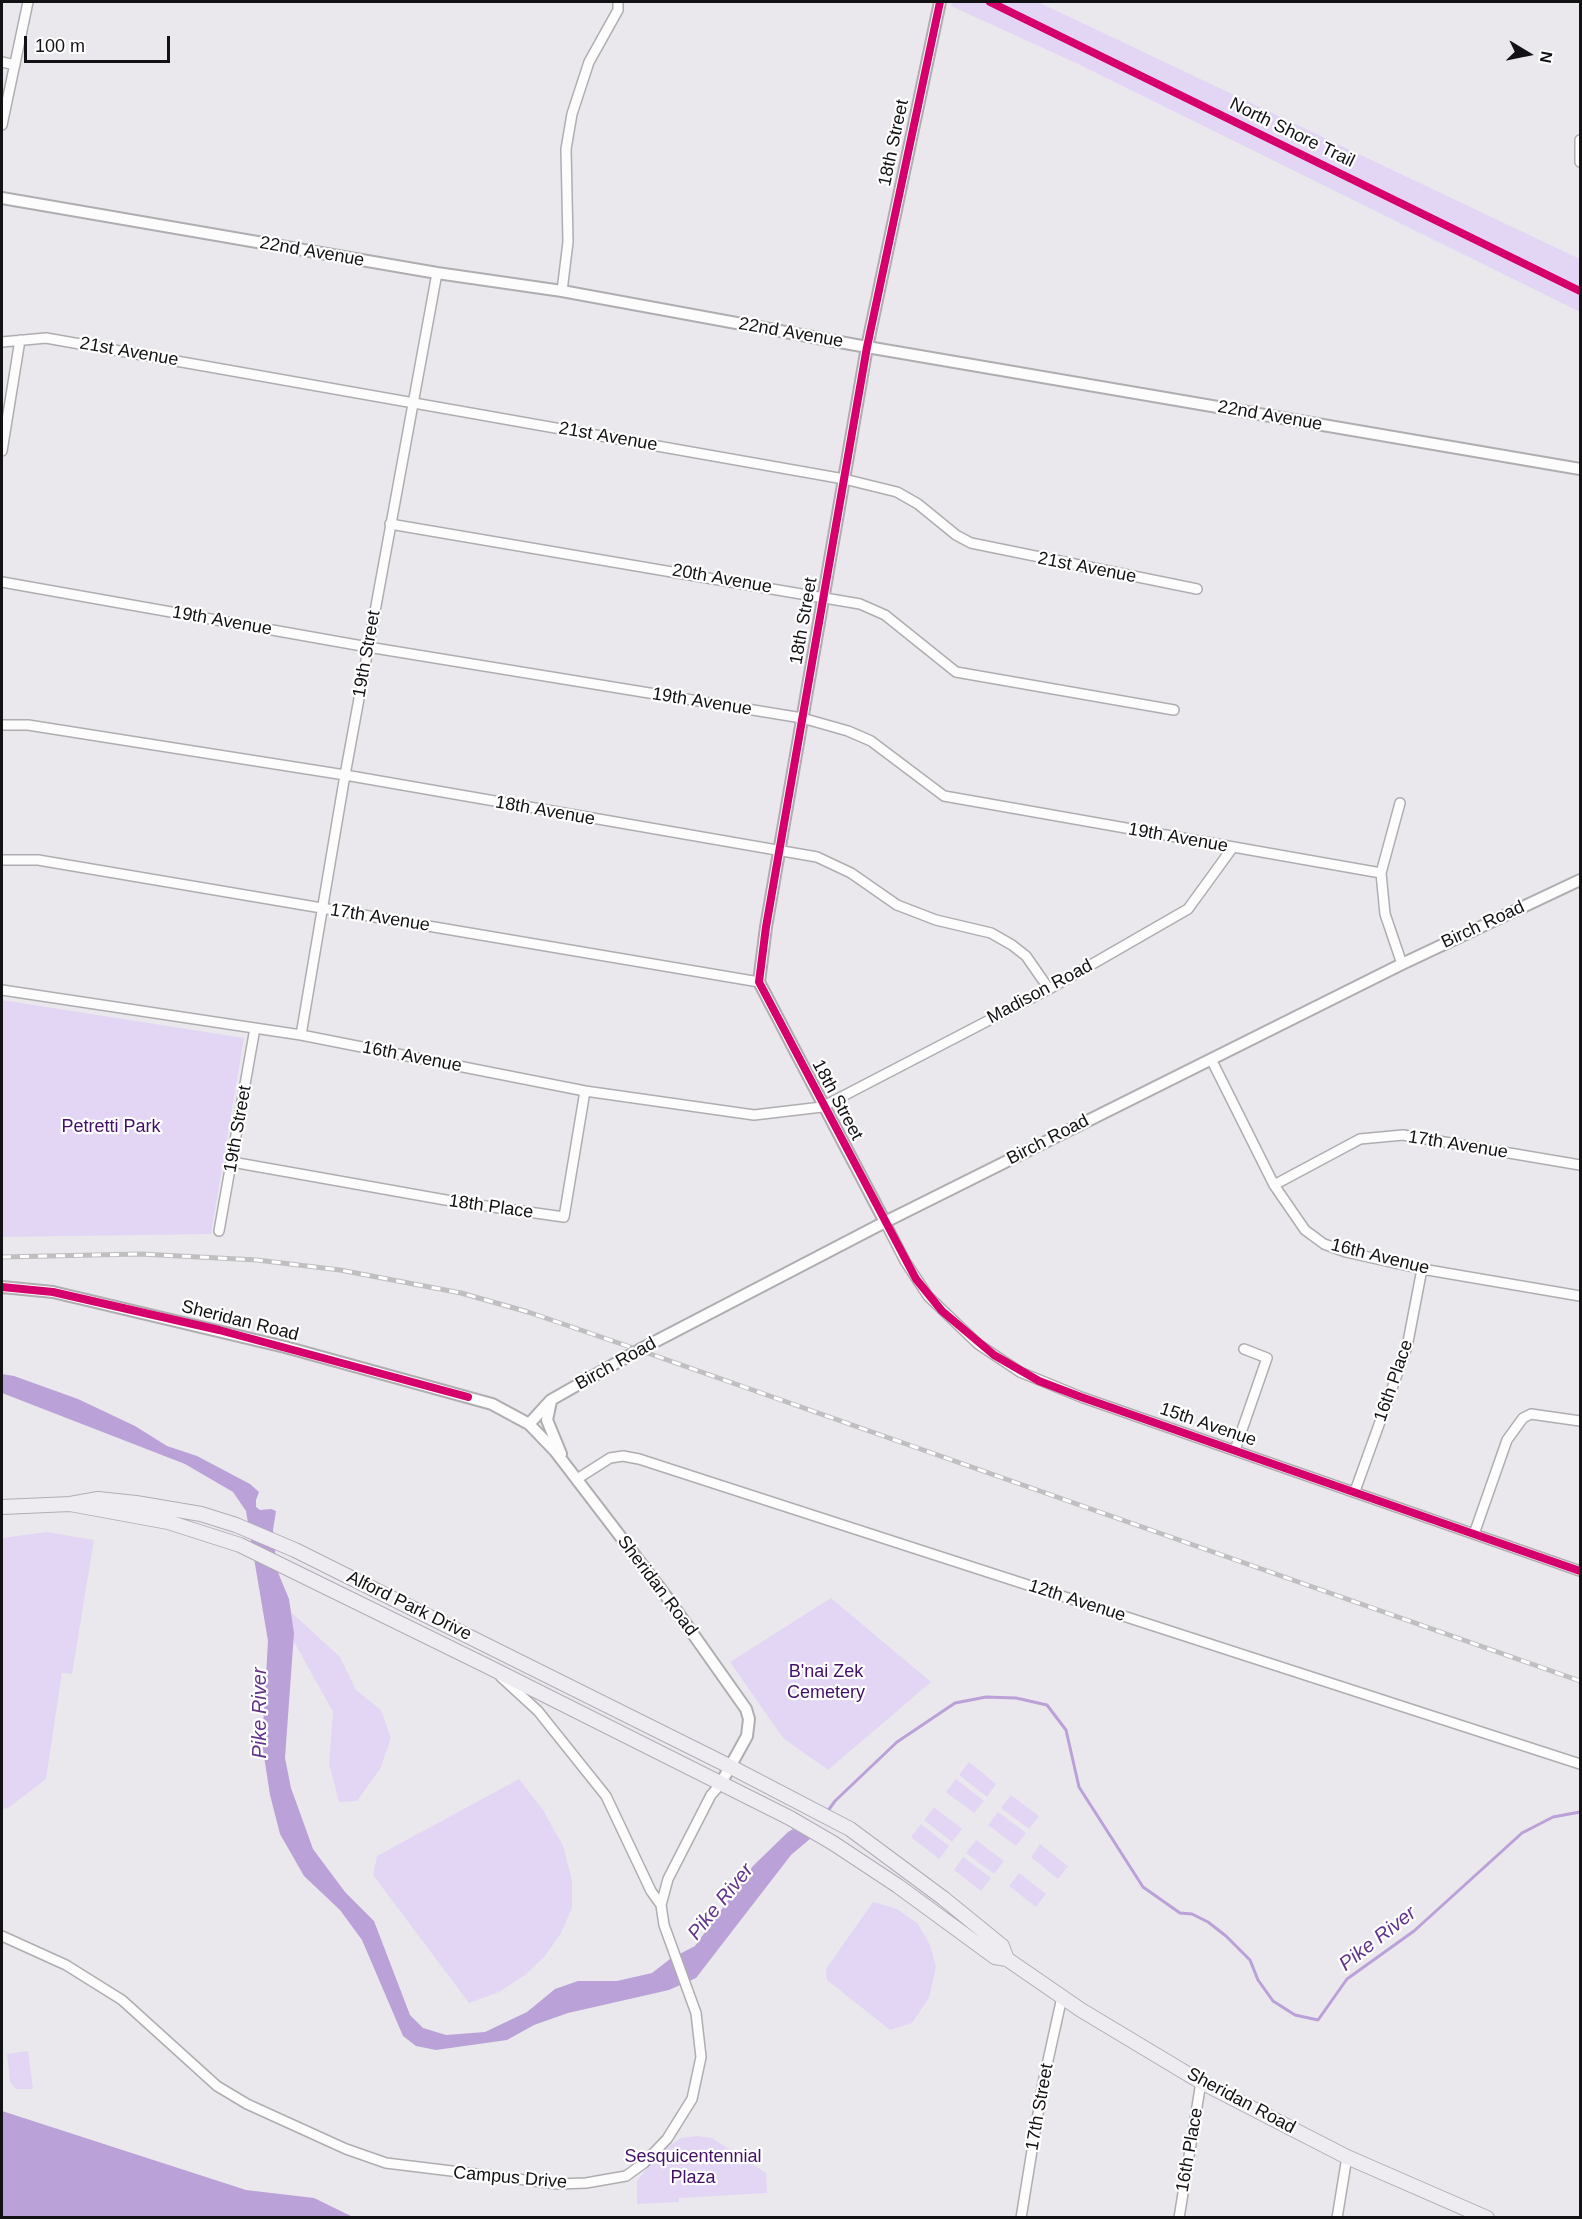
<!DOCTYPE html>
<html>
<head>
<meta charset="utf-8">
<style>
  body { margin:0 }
  #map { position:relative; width:1582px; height:2219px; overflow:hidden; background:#eae8ed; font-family:Arial,sans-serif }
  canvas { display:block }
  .frame { position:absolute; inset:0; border:3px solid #121114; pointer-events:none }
  .north { position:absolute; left:1498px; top:24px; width:60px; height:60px; -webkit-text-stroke:4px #fff; paint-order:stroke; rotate:100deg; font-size:16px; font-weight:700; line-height:24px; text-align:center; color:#121114 }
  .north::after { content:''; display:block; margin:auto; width:21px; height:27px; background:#121114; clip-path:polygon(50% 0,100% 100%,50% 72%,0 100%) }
  .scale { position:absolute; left:24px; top:36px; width:146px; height:27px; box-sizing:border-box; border:3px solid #121114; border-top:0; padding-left:8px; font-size:18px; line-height:21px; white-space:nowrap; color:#121114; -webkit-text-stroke:4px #fff; paint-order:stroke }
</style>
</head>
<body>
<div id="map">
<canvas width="1582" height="2219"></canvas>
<div class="frame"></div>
<div class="north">N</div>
<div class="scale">100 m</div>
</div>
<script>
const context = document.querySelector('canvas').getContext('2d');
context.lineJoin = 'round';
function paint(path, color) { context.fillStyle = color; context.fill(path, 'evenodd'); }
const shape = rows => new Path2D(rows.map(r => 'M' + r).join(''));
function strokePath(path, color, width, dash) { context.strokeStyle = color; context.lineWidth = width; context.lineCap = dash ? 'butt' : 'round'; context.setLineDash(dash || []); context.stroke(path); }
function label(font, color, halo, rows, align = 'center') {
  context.font = font + ' Arial,sans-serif'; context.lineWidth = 4.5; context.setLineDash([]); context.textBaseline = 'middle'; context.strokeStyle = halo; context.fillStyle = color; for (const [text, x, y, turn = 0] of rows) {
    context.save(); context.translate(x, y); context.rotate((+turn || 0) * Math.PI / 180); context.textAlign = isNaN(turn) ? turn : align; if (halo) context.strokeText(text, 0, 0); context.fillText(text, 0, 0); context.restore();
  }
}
const green = shape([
  [952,2,1038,2,1580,259,1580,312,1078,64,951,6],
  [2,1000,244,1038,211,1234,2,1237],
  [47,1532,94,1540,72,1674,62,1673,46,1779,8,1808,2,1809,2,1538],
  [831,1598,931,1682,828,1770,783,1738,730,1662],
  [291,1612,340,1657,356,1690,381,1710,391,1738,380,1769,357,1801,339,1802,329,1764,333,1712,293,1640],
  [969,1762,996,1784,987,1797,959,1775],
  [519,1779,543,1810,563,1846,572,1880,572,1908,561,1933,545,1956,525,1975,499,1992,469,2003,373,1875,377,1856],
  [956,1779,984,1801,974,1813,946,1792],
  [1011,1795,1039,1816,1029,1829,1001,1808],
  [934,1807,962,1829,952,1842,924,1820],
  [998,1812,1026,1833,1016,1846,988,1825],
  [921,1824,949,1846,939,1859,911,1837],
  [976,1840,1004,1861,994,1874,966,1853],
  [1040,1844,1068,1866,1058,1879,1031,1857],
  [963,1857,991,1878,981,1891,954,1870],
  [1019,1873,1046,1894,1036,1907,1009,1886],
  [873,1902,897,1909,918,1924,930,1945,936,1967,929,1998,912,2023,890,2030,827,1980,826,1969],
  [28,2051,33,2089,16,2089,10,2082,7,2054],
  [697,2136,712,2138,766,2173,767,2193,679,2198,679,2202,637,2204,637,2181,658,2154,681,2138]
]);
const water = shape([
  [2,1374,14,1376,78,1399,135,1426,167,1446,197,1456,250,1484,259,1492,256,1500,256,1507,260,1510,271,1509,276,1511,273,1530,277,1570,289,1599,294,1633,285,1758,291,1788,313,1849,345,1892,374,1921,410,2015,423,2028,446,2035,485,2032,527,2012,555,1989,578,1981,617,1981,652,1973,670,1959,695,1946,753,1866,788,1832,793,1829,811,1838,791,1855,696,1978,669,1990,568,2013,534,2025,507,2040,436,2050,416,2046,403,2036,362,1940,340,1910,304,1876,280,1834,270,1795,262,1743,268,1641,246,1511,233,1492,185,1464,2,1393],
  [2,2111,246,2190,314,2198,353,2217,2,2217]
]);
const stream = shape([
  [827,1812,835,1801,897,1742,955,1703,986,1697,1016,1698,1047,1705,1066,1730,1079,1787,1143,1887,1180,1913,1192,1914,1208,1922,1226,1936,1250,1960,1258,1980,1273,2001,1295,2015,1318,2020,1347,1979,1414,1931,1522,1833,1553,1817,1580,1812]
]);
const minor = shape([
  [2,62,15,65],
  [2,125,28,2],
  [1580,140,1580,162],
  [562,291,568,242,566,149,572,114,589,62,618,10,618,2],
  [2,342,46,338,844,479,897,492,918,504,956,535,971,543,1197,589],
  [2,451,20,340],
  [390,524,860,604,885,615,956,672,1174,710],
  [2,582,368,647,802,718,848,731,871,741,944,796,1381,873],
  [2,725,28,725,345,775,817,857,851,873,897,905,936,920,991,933,1012,945,1026,956,1049,989],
  [1400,803,1381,873,1385,914,1402,964],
  [2,860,38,860,759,982],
  [2,990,301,1035,585,1091,754,1115,822,1107,1049,989,1188,909,1233,847],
  [301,1035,345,775,437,273],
  [1211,1059,1274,1185,1305,1230,1324,1244,1346,1252,1422,1269,1580,1296],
  [232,1162,457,1202,564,1217,585,1091],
  [1274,1185,1360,1139,1403,1135,1580,1165],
  [885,1222,905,1261,928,1296,978,1344,1020,1372,1081,1397,1580,1571],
  [219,1231,255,1028],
  [1235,1450,1267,1358,1244,1349],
  [577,1479,610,1458,623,1456,639,1459,1580,1764],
  [1355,1491,1407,1347,1422,1269],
  [1474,1534,1507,1440,1523,1418,1531,1414,1580,1421],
  [661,1905,668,1879,711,1795,720,1785],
  [2,1936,66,1965,122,2000,217,2086,247,2104,346,2149,386,2163,558,2184,586,2183,626,2176,644,2163,667,2139,692,2099,701,2057,696,2013,664,1925,661,1905,651,1891,606,1796,538,1711,501,1677],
  [1021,2218,1043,2083,1062,1997],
  [1179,2218,1201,2082],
  [1337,2218,1347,2157]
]);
const tertiary = shape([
  [2,198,437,273,562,291,867,347,1580,469],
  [885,1222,759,982,766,927,867,347,940,2],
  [2,1287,53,1292,285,1347,492,1404,529,1424,555,1451,669,1600,746,1709,749,1719,747,1736,720,1785],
  [551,1401,547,1420,561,1454],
  [529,1424,551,1400,639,1350,885,1222,1402,964,1580,880]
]);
const primary = shape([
  [70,1504,168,1522,240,1545,487,1666,790,1818,833,1843,898,1886,995,1957,1007,1959,1081,2010,1201,2082,1347,2157,1487,2218],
  [2,1507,70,1504,98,1499,136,1503,201,1514,236,1525,295,1550,731,1767,850,1829,943,1898,1002,1946,1007,1959]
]);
const rail = shape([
  [2,1257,140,1254,257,1260,340,1270,461,1293,528,1312,639,1350,1580,1681]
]);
const cycleway = shape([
  [940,2,867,347,766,927,759,982,916,1279,942,1311,994,1355,1039,1381,1081,1397,1580,1571],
  [990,2,1580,291],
  [2,1287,53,1292,219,1330,468,1397]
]);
const streetNames = [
  ["North Shore Trail",1292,133,26],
  ["18th Street",894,143,-78],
  ["22nd Avenue",312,252,10],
  ["22nd Avenue",791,333,10],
  ["21st Avenue",129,352,10],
  ["22nd Avenue",1270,416,10],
  ["21st Avenue",608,437,10],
  ["21st Avenue",1087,568,11],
  ["20th Avenue",722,579,10],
  ["19th Avenue",222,621,10],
  ["18th Street",804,621,-80],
  ["19th Street",367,654,-80],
  ["19th Avenue",702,702,9],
  ["18th Avenue",545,811,10],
  ["19th Avenue",1178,838,10],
  ["17th Avenue",380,918,9],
  ["Birch Road",1483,925,-25],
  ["Madison Road",1040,992,-28],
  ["16th Avenue",412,1057,11],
  ["18th Street",837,1100,62],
  ["19th Street",238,1129,-80],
  ["Birch Road",1048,1140,-27],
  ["17th Avenue",1458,1145,9],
  ["18th Place",491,1207,8],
  ["16th Avenue",1380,1257,14],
  ["Sheridan Road",240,1321,14],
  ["Birch Road",616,1364,-29],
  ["16th Place",1394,1381,-71],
  ["15th Avenue",1208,1425,19],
  ["Sheridan Road",657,1586,53],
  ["12th Avenue",1077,1601,18],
  ["Alford Park Drive",409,1606,26],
  ["Sheridan Road",1241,2101,28],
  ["17th Street",1040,2107,-80],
  ["16th Place",1190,2150,-80],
  ["Campus Drive",510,2178,5]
];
const parkNames = [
  ["Petretti Park",111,1127],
  ["B'nai Zek",826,1672],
  ["Cemetery",826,1693],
  ["Sesquicentennial",693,2157],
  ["Plaza",693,2178]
];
const waterNames = [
  ["Pike River",260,1713,-90],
  ["Pike River",721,1902,-51],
  ["Pike River",1378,1939,-38]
];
paint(green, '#e3d6f4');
paint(water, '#baa1d7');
strokePath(stream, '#baa1d7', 3);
strokePath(minor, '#afadb0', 12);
strokePath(tertiary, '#afadb0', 14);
strokePath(primary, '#b1acb7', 16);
strokePath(minor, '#fcfcfc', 9);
strokePath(tertiary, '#fcfcfc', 10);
strokePath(primary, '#eeecf1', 14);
strokePath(rail, '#bfbec0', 5);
strokePath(rail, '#fff', 3, [9]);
strokePath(cycleway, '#d6006c', 8);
label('18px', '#121114', '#fff', streetNames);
label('18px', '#431069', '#fff', parkNames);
label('italic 20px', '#61338a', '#fff', waterNames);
</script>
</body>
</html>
